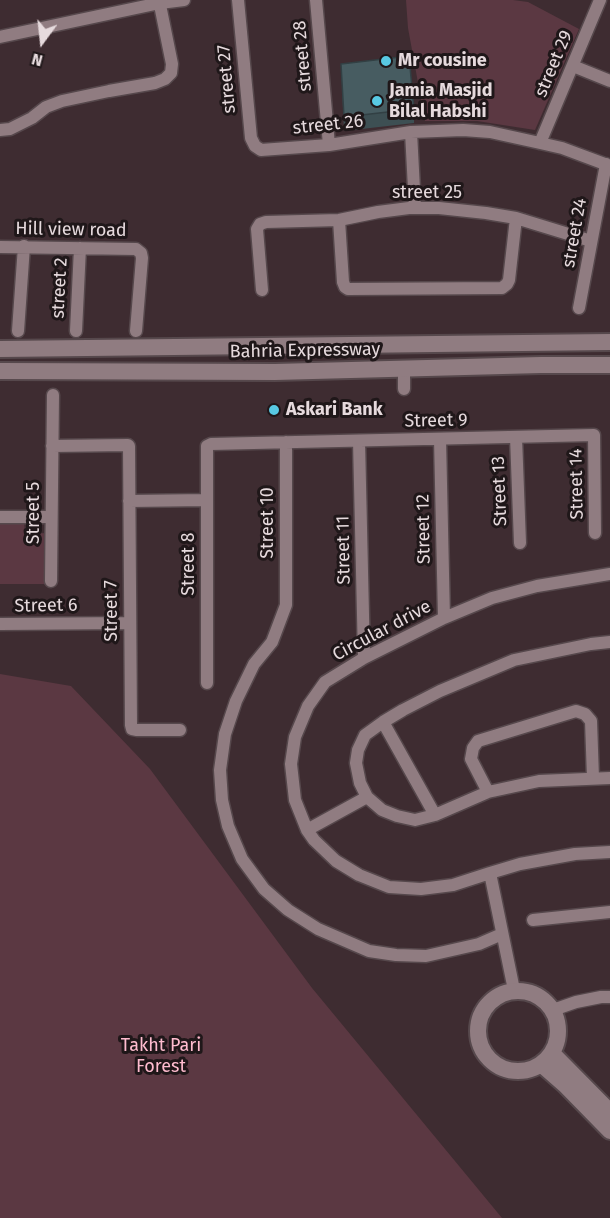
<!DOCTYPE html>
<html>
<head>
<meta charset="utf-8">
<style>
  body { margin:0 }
  #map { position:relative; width:610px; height:1218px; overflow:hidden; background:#3e2c31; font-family:"Fira Sans",sans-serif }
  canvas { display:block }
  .north { position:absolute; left:12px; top:12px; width:60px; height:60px; -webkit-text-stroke:4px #1f1719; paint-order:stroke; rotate:195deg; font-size:16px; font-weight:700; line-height:24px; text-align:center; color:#e6dadd }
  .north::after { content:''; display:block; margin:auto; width:21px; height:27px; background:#e6dadd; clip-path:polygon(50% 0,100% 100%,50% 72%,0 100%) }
</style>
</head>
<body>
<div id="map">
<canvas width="610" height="1218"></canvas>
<div class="north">N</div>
</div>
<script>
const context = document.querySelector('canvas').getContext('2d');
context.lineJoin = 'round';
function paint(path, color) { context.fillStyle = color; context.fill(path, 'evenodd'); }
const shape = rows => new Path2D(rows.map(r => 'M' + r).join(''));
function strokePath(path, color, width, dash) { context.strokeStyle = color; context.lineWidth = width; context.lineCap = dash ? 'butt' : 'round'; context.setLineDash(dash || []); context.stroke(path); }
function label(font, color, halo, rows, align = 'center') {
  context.font = font + ' "Fira Sans",sans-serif'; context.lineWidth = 6; context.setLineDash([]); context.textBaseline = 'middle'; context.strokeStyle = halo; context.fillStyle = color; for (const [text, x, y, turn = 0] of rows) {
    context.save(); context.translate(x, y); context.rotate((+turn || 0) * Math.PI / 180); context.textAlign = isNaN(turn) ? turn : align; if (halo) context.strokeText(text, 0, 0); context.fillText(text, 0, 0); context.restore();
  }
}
const green = shape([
  [406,0,513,0,528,2,579,29,535,130,477,121,425,121,408,28],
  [0,520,24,520,25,534,47,533,50,584,0,584],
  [0,674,71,686,150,769,312,988,502,1218,0,1218]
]);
const street = shape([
  [238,0,251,138,255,146,261,150,329,145,411,132,463,130,490,132,540,143,562,148,610,166],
  [316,0,329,145],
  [0,37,160,3,184,0],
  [573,66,610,81],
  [0,130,10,129,32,118,46,107,62,101,109,91,155,83,165,79,171,73,172,64,159,0],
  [411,132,415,208],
  [540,143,600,0],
  [339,220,343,282,345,287,348,289,502,288,507,284,509,280,516,218],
  [0,247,136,249,141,253,142,258,136,331],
  [262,290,257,229,260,224,266,222,339,220,378,212,409,208,439,208,486,213,516,218,591,241],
  [579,308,606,164],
  [18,331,24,246],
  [76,331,80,248],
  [404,389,404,369],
  [516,437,520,543],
  [440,439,444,618],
  [359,441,364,658],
  [286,442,286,605,272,642,254,664,236,701,225,734,220,770,222,800,228,826,242,859,264,889,288,910,318,929,369,951,396,955,426,956,479,944,502,934],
  [52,446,128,445,129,446,131,725,132,729,137,730,180,730],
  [129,501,207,500],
  [0,517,51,517],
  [51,581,53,395],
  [0,624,129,623],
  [610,642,591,644,514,660,440,691,403,710,383,722,365,735,358,750,356,763,360,783,367,797,382,810,397,816,415,820,435,815,488,792,539,781,610,778],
  [207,683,207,446,211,444,594,435,595,533],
  [383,722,435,815],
  [488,792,471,759,473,748,478,741,576,711,585,714,591,721,593,778],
  [307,830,367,797],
  [490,873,453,885,421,889,389,887,359,875,336,861,314,840,307,830,295,800,291,764,295,737,308,706,325,682,364,658,444,618,492,598,537,586,610,574],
  [533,920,610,912],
  [514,990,490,873,520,864,575,854,610,852],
  [553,1010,576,1002,601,997,610,997]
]);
const secondary = shape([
  [0,349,610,342],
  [0,371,275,372,541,365,610,365],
  '478 1031a40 40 0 1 1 80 0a40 40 0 1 1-80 0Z',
  [552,1053,610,1112],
  [541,1064,565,1085,610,1131]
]);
const wall = shape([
  [341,64,414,109,414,123,344,131]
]);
const building = shape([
  [409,56,414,109,344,117,341,64,409,56]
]);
const markers = [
  [386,61,6,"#58c9e3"],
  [377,101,6,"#58c9e3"],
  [274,410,6,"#58c9e3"]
];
const streetNames = [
  ["street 28",303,56,-95],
  ["street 29",554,64,-67],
  ["street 27",227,79,-95],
  ["street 26",328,125,-6],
  ["street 25",427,193],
  ["Hill view road",71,230,1],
  ["street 24",575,233,-80],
  ["street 2",60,288,-87],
  ["Bahria Expressway",305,351,-1],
  ["Street 9",436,421,-1],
  ["Street 14",577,484,-91],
  ["Street 13",500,491,-92],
  ["Street 5",34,513,-90],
  ["Street 10",268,523,-90],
  ["Street 12",424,529,-91],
  ["Street 11",344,550,-91],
  ["Street 8",189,564,-90],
  ["Street 6",46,606,-1],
  ["Street 7",112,611,-90],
  ["Circular drive",382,631,-28]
];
const poiNames = [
  ["Mr cousine",398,61],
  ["Jamia Masjid",389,91],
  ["Bilal Habshi",389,112],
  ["Askari Bank",286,410]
];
const parkNames = [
  ["Takht Pari",161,1046],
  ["Forest",161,1067]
];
paint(green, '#5b3842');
strokePath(street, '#56484c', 15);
strokePath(secondary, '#56484c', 20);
strokePath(street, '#907c81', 12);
strokePath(secondary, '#907c81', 16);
paint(wall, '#3d4f53');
paint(building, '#475c61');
strokePath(building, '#324044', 1.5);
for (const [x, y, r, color] of markers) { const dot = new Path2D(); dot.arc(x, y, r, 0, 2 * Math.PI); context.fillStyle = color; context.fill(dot); strokePath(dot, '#1f1719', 2); }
label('18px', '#e6dadd', '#1f1719', streetNames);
label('bold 18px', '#e6dadd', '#1f1719', poiNames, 'left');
label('18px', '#ffbccf', '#1f1719', parkNames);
</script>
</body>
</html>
